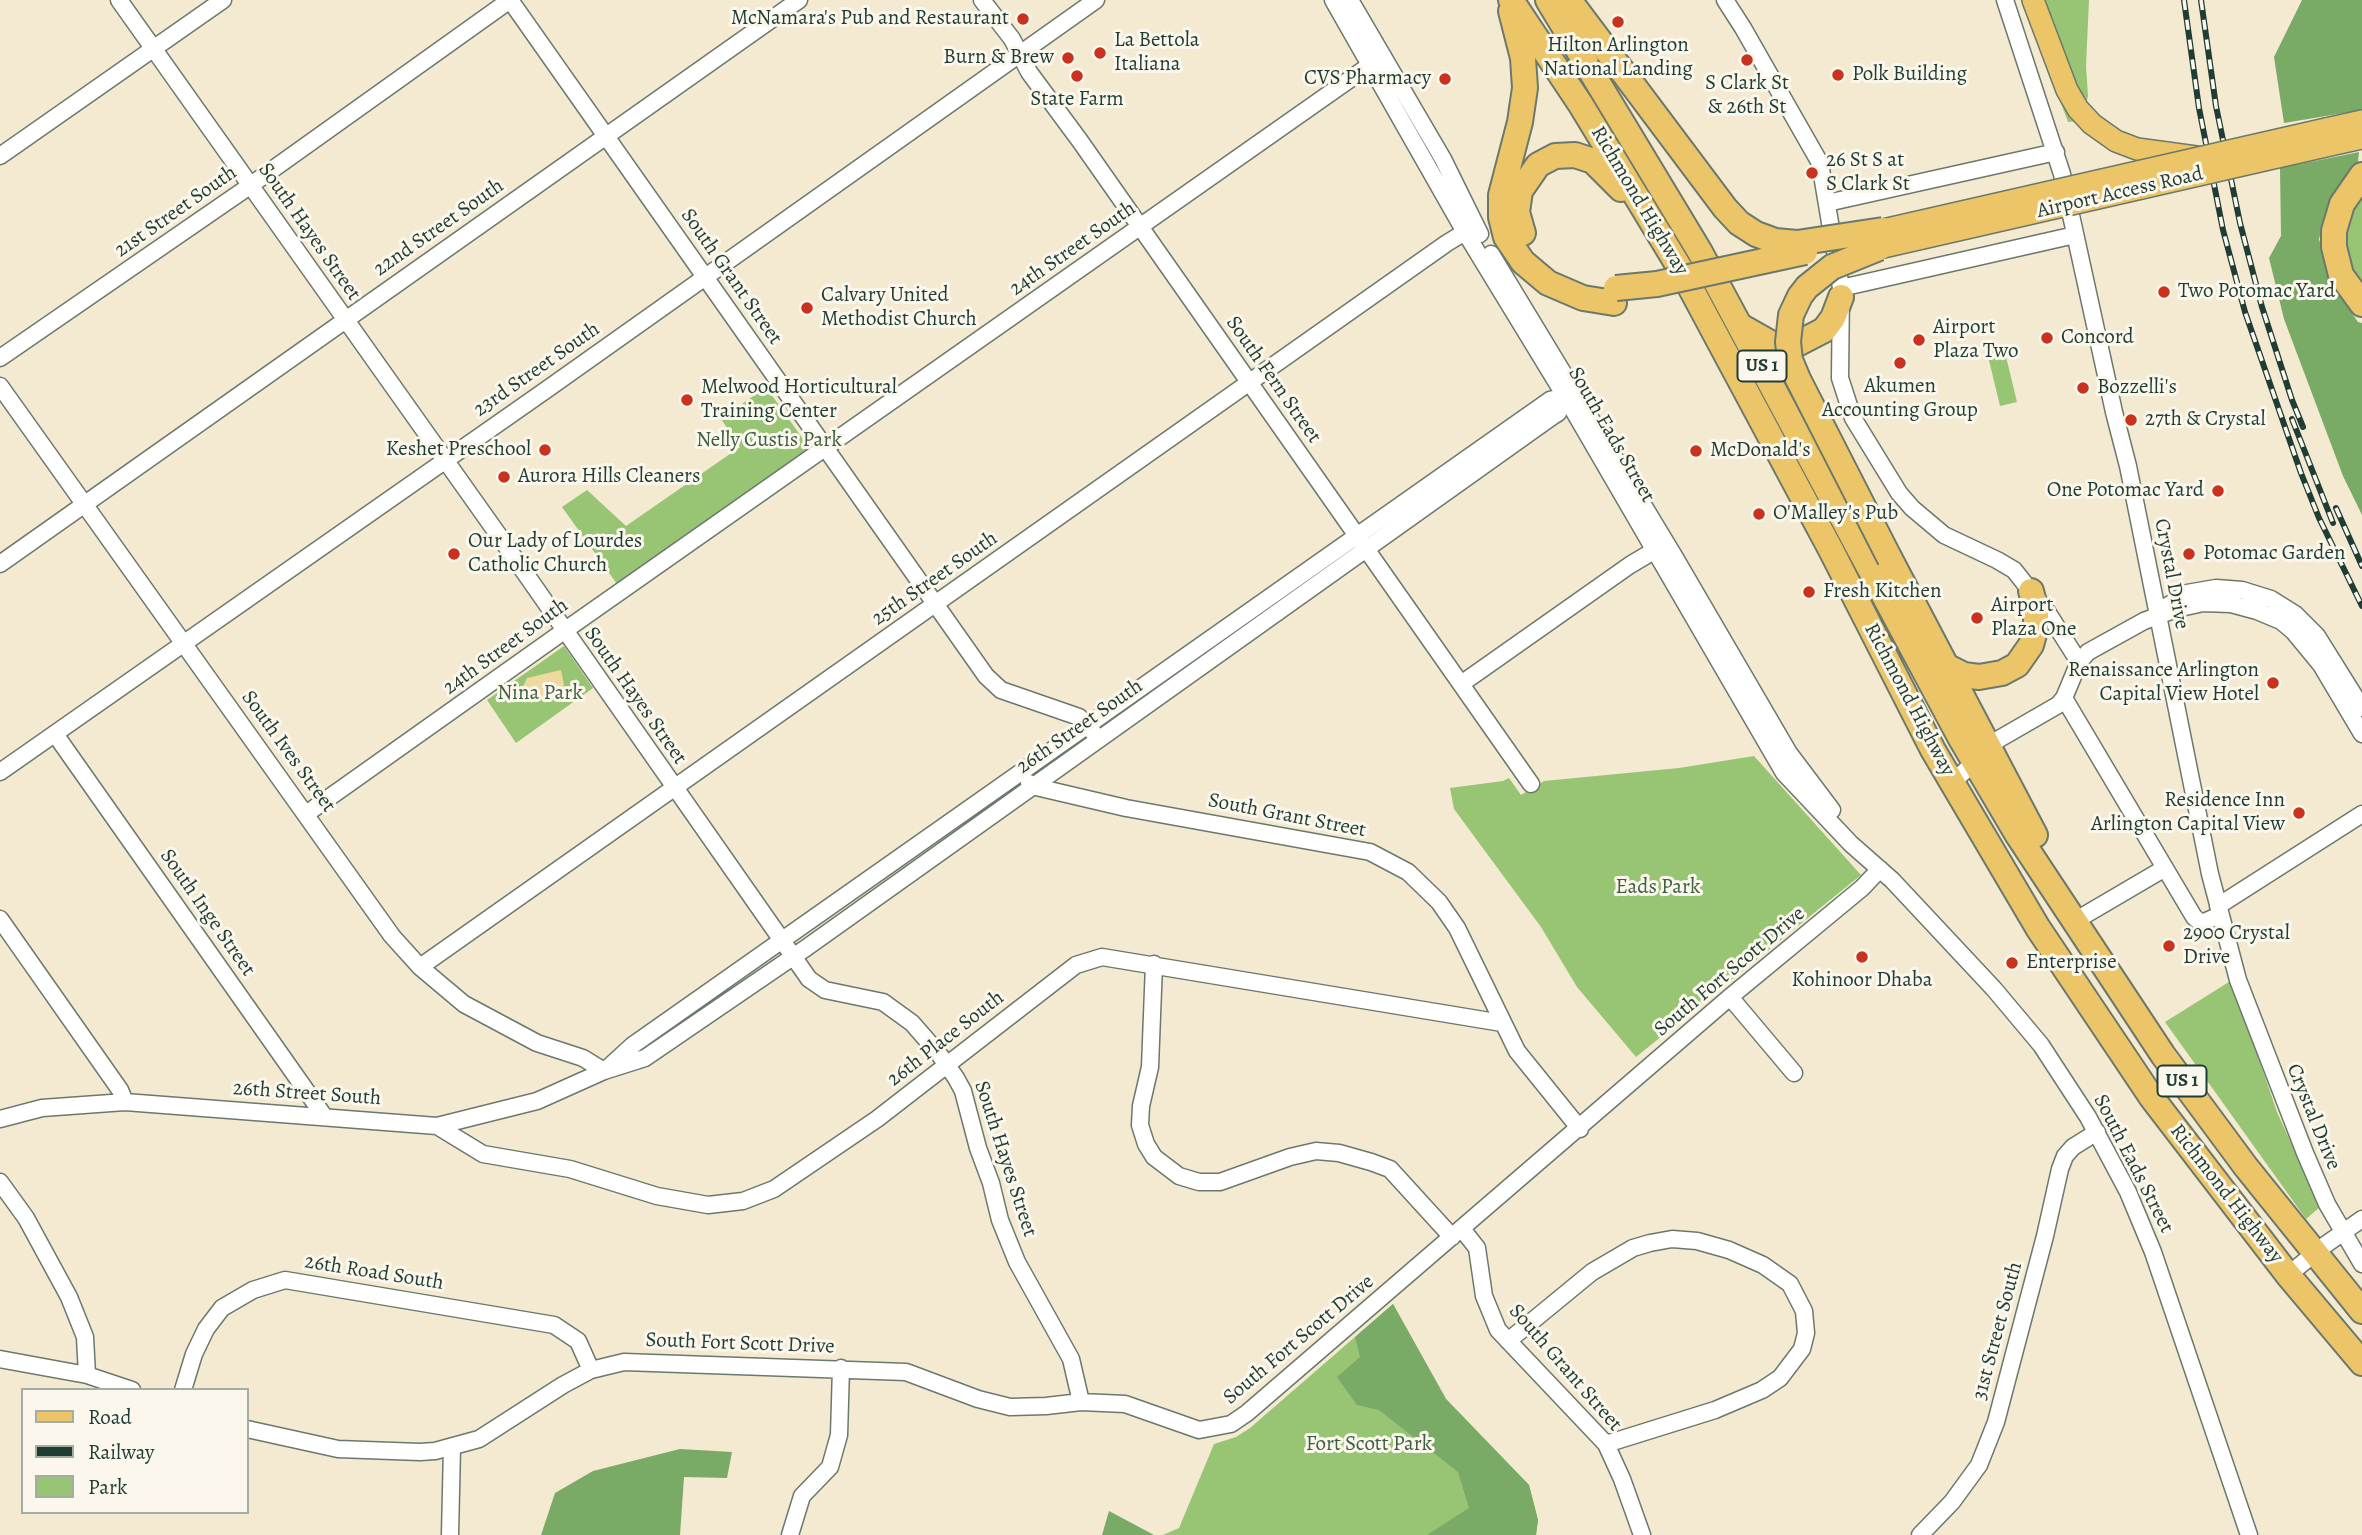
<!DOCTYPE html>
<html>
<head>
<meta charset="utf-8">
<style>
  body { margin:0 }
  #map { position:relative; width:2362px; height:1535px; overflow:hidden; background:#f4e9d1; font-family:Alegreya,serif }
  canvas { display:block }
  .legend { position:absolute; left:21px; top:1388px; width:228px; height:126px; box-sizing:border-box; background:#fbf7ec; border:2px solid #a3ada2; margin:0; padding:9px 12px; list-style:none; font-size:21px; color:#1f3d34 }
  .legend li { display:flex; align-items:center; gap:14px; height:35px }
  .legend b { width:35px; border:2px solid #a3ada2 }
</style>
</head>
<body>
<div id="map">
<canvas width="2362" height="1535"></canvas>
<ul class="legend">
<li><b style="height:9px;background:#ecc569"></b>Road</li>
<li><b style="height:9px;background:#1f3d34"></b>Railway</li>
<li><b style="height:19px;background:#97c574"></b>Park</li>
</ul>
</div>
<script>
const context = document.querySelector('canvas').getContext('2d');
context.lineJoin = 'round';
function paint(path, color) { context.fillStyle = color; context.fill(path, 'evenodd'); }
const shape = rows => new Path2D(rows.map(r => 'M' + r).join(''));
function strokePath(path, color, width, dash) { context.strokeStyle = color; context.lineWidth = width; context.lineCap = dash ? 'butt' : 'round'; context.setLineDash(dash || []); context.stroke(path); }
function label(font, color, halo, rows, align = 'center') {
  context.font = font + ' Alegreya,serif'; context.lineWidth = 6; context.setLineDash([]); context.textBaseline = 'middle'; context.strokeStyle = halo; context.fillStyle = color; for (const [text, x, y, turn = 0] of rows) {
    context.save(); context.translate(x, y); context.rotate((+turn || 0) * Math.PI / 180); context.textAlign = isNaN(turn) ? turn : align; if (halo) context.strokeText(text, 0, 0); context.fillText(text, 0, 0); context.restore();
  }
}
const green = shape([
  [2044,0,2089,0,2086,66,2088,96,2085,110,2078,121,2068,122,2048,69,2066,61,2054,22],
  [2362,186,2362,293,2341,245,2347,210],
  [2003,344,2017,402,2000,406,1986,348],
  [766,387,810,449,617,584,562,507,587,490,626,526,740,447,721,419],
  [564,646,593,688,516,743,487,700],
  [1754,756,1861,875,1636,1057,1577,987,1541,927,1454,809,1450,788,1503,781,1509,778,1521,795,1544,781,1679,768],
  [2232,980,2277,1112,2320,1207,2306,1219,2165,1022],
  [1393,1304,1446,1399,1529,1485,1538,1520,1536,1535,1163,1535,1179,1528,1214,1444,1236,1437,1250,1428]
]);
const forest = shape([
  [2302,0,2362,0,2362,110,2284,123,2274,57],
  [2359,152,2358,162,2330,199,2319,239,2331,283,2358,322,2362,323,2362,515,2343,476,2284,319,2269,258,2281,236,2280,168],
  [1393,1304,1446,1399,1529,1485,1538,1520,1536,1535,1427,1535,1469,1508,1458,1472,1379,1410,1357,1405,1337,1377,1360,1357,1355,1337],
  [680,1449,732,1452,727,1478,684,1477,680,1535,541,1535,555,1493,593,1471],
  [1109,1511,1154,1535,1102,1535]
]);
const sand = shape([
  [561,670,565,690,531,703,521,691,527,678]
]);
const minor = shape([
  [119,0,497,533,809,979,825,990,883,1002,912,1023,939,1054,956,1078,963,1091,978,1148,991,1183,1000,1220,1017,1262,1071,1359,1081,1402],
  [510,0,986,676,1001,690,1079,717,1093,732],
  [982,0,1012,39,1029,72,1080,141,1531,784],
  [1333,0,1465,232,1565,396,1784,773,1851,844,1892,880,1994,989,2041,1045,2088,1117,2128,1192,2153,1252,2249,1535],
  [1350,0,1443,159,1480,234],
  [1725,0,1743,28,1820,163,1841,288,1840,378,1853,418,1899,493,1912,508,1944,535,1997,560,2014,570,2048,613,2079,662],
  [2005,0,2062,174,2114,412,2128,466,2210,874,2238,980,2305,1153,2327,1204,2362,1264],
  [0,156,223,0],
  [1827,203,2056,152],
  [1491,254,1674,556,1789,753,1832,810],
  [1841,288,2075,235],
  [0,358,241,192,510,0],
  [0,386,392,936,420,967,464,1004,537,1043,583,1058,604,1071],
  [0,564,799,0],
  [2166,607,2187,593,2216,588,2242,590,2271,599,2295,614,2317,636,2362,708],
  [1461,684,1630,565,1662,546],
  [2064,698,2194,917,2200,922,2204,922,2220,915],
  [55,734,324,1116],
  [0,772,546,390,1096,0],
  [1029,783,1032,786,1126,808,1370,852,1408,872,1439,902,1457,928,1517,1051,1580,1129],
  [1952,783,1999,739,2058,705,2064,698,2079,662,2088,652,2144,621,2176,609,2203,603,2231,604,2257,611,2281,621,2293,631,2321,665,2362,734],
  [306,814,564,631,1383,56],
  [2218,906,2362,814],
  [0,919,120,1090,125,1102],
  [2073,922,2165,868],
  [1154,964,1150,1067,1141,1106,1140,1125,1146,1144,1154,1157,1179,1176,1199,1182,1220,1182,1290,1157,1316,1151,1339,1153,1371,1162,1390,1169,1452,1237],
  [420,967,1447,243,1475,226],
  [1730,997,1794,1073],
  [609,1067,633,1045,1550,400,1565,396,1575,390],
  [0,1119,42,1108,125,1102,437,1126,537,1101,604,1071,645,1058,806,948,1553,416,1558,413,1565,396],
  [437,1126,483,1154,570,1169,657,1196,708,1205,743,1201,774,1189,877,1119,1076,965,1102,957,1502,1023],
  [0,1182,26,1218,69,1297,85,1337,87,1375],
  [1462,1229,1477,1248,1484,1296,1498,1330,1606,1444,1622,1479,1642,1535],
  [2288,1275,2325,1245,2362,1219],
  [1508,1341,1592,1272,1633,1248,1650,1243,1672,1239,1697,1241,1729,1250,1763,1265,1790,1284,1804,1311,1806,1333,1802,1349,1780,1378,1762,1390,1715,1410,1606,1444],
  [0,1359,87,1375,132,1390],
  [183,1390,194,1354,206,1329,222,1308,253,1290,285,1280,554,1325,578,1341,591,1370],
  [247,1429,338,1449,420,1452,435,1451,479,1439,563,1385,591,1370,624,1362,906,1372,978,1399,1010,1407,1046,1406,1081,1402,1125,1404,1199,1430,1231,1424,1247,1413,1730,997,1862,888,1880,869],
  [450,1535,452,1447],
  [790,1535,802,1496,830,1467,839,1435,841,1368],
  [1920,1535,1952,1502,1979,1465,1996,1422,2045,1236,2060,1169,2065,1156,2073,1147,2097,1132]
]);
const major = shape([
  [2033,0,2067,90,2078,109,2092,124,2116,141,2137,149,2196,157],
  [2326,129,2362,121],
  [2330,145,2362,138]
]);
const highway = shape([
  [1511,0,1581,105,1681,270,1831,550,1933,750,2038,928,2152,1098,2288,1275,2362,1363],
  [1548,0,1700,252,1961,739,2017,834,2163,1055,2246,1167,2362,1311],
  [1569,0,1608,52],
  [1511,11,1523,58,1525,88,1520,122,1501,195,1501,217,1506,237,1523,262,1548,283,1583,298,1614,303],
  [2362,175,2342,204,2334,231,2334,247,2341,275,2362,304],
  [1523,233,1517,212,1520,191,1538,165,1555,156,1575,155,1593,161,1621,189],
  [1742,327,1772,344,1783,347,1797,344,1824,330,1833,318,1841,297],
  [1890,559,2035,835],
  [1946,666,1964,675,1979,677,2002,673,2017,665,2031,645,2036,627,2036,610,2031,591]
]);
const rail = shape([
  [2184,0,2199,108,2223,230,2245,312,2301,473,2319,518,2362,606],
  [2201,0,2216,106,2240,223,2262,307,2292,400,2303,427],
  [2292,419,2333,523],
  [2336,508,2362,566]
]);
const majorBridge = shape([
  [1883,230,2326,129],
  [1879,248,2330,145]
]);
const highwayBridge = shape([
  [1608,52,1725,208,1739,223,1756,234,1775,241,1797,243,1883,230],
  [1879,248,1832,267,1807,287,1800,296,1791,315,1788,342,1790,360,1798,379,1890,559],
  [1616,288,1657,284,1805,252]
]);
const markers = [
  [1023,19,7,"#c8321e"],
  [1618,22,7,"#c8321e"],
  [1100,53,7,"#c8321e"],
  [1068,58,7,"#c8321e"],
  [1747,60,7,"#c8321e"],
  [1838,75,7,"#c8321e"],
  [1077,76,7,"#c8321e"],
  [1445,79,7,"#c8321e"],
  [1812,173,7,"#c8321e"],
  [2164,292,7,"#c8321e"],
  [807,308,7,"#c8321e"],
  [2047,338,7,"#c8321e"],
  [1919,340,7,"#c8321e"],
  [1900,363,7,"#c8321e"],
  [2083,388,7,"#c8321e"],
  [687,400,7,"#c8321e"],
  [2131,420,7,"#c8321e"],
  [545,450,7,"#c8321e"],
  [1696,451,7,"#c8321e"],
  [504,477,7,"#c8321e"],
  [2218,491,7,"#c8321e"],
  [1759,514,7,"#c8321e"],
  [454,554,7,"#c8321e"],
  [2189,554,7,"#c8321e"],
  [1809,592,7,"#c8321e"],
  [1977,618,7,"#c8321e"],
  [2273,683,7,"#c8321e"],
  [2299,813,7,"#c8321e"],
  [2169,946,7,"#c8321e"],
  [1862,957,7,"#c8321e"],
  [2012,963,7,"#c8321e"]
];
const shields = [
  [1762,366,49],
  [2182,1081,49]
];
const shieldNames = [
  ["US 1",1762,366],
  ["US 1",2182,1081]
];
const poiNames = [
  ["McNamara's Pub and Restaurant",1009,19,"right"],
  ["La Bettola",1114,41],
  ["Italiana",1114,65],
  ["Hilton Arlington",1618,46,"center"],
  ["National Landing",1618,70,"center"],
  ["Burn & Brew",1054,58,"right"],
  ["Polk Building",1852,75],
  ["CVS Pharmacy",1431,79,"right"],
  ["S Clark St",1747,84,"center"],
  ["& 26th St",1747,108,"center"],
  ["State Farm",1077,100,"center"],
  ["26 St S at",1826,161],
  ["S Clark St",1826,185],
  ["Two Potomac Yard",2178,292],
  ["Calvary United",821,296],
  ["Methodist Church",821,320],
  ["Airport",1933,328],
  ["Plaza Two",1933,352],
  ["Concord",2061,338],
  ["Akumen",1900,387,"center"],
  ["Accounting Group",1900,411,"center"],
  ["Melwood Horticultural",701,388],
  ["Training Center",701,412],
  ["Bozzelli's",2097,388],
  ["27th & Crystal",2145,420],
  ["Keshet Preschool",531,450,"right"],
  ["McDonald's",1710,451],
  ["Aurora Hills Cleaners",518,477],
  ["One Potomac Yard",2204,491,"right"],
  ["O'Malley's Pub",1773,514],
  ["Our Lady of Lourdes",468,542],
  ["Catholic Church",468,566],
  ["Potomac Garden",2203,554],
  ["Fresh Kitchen",1823,592],
  ["Airport",1991,606],
  ["Plaza One",1991,630],
  ["Renaissance Arlington",2259,671,"right"],
  ["Capital View Hotel",2259,695,"right"],
  ["Residence Inn",2285,801,"right"],
  ["Arlington Capital View",2285,825,"right"],
  ["2900 Crystal",2183,934],
  ["Drive",2183,958],
  ["Enterprise",2026,963],
  ["Kohinoor Dhaba",1862,981,"center"]
];
const streetNames = [
  ["Airport Access Road",2120,193,-13],
  ["Richmond Highway",1639,201,59],
  ["21st Street South",176,212,-35],
  ["22nd Street South",439,228,-35],
  ["South Hayes Street",309,232,55],
  ["24th Street South",1073,249,-35],
  ["South Grant Street",731,277,55],
  ["23rd Street South",537,370,-35],
  ["South Fern Street",1273,380,55],
  ["South Eads Street",1611,435,60],
  ["Crystal Drive",2171,574,79],
  ["25th Street South",935,579,-35],
  ["24th Street South",506,647,-36],
  ["South Hayes Street",635,696,55],
  ["Richmond Highway",1909,700,62],
  ["26th Street South",1080,727,-35],
  ["South Ives Street",288,752,54],
  ["South Grant Street",1287,816,11],
  ["South Inge Street",207,913,55],
  ["South Fort Scott Drive",1730,972,-40],
  ["26th Place South",946,1039,-38],
  ["26th Street South",307,1094,4],
  ["Crystal Drive",2313,1117,68],
  ["South Hayes Street",1005,1159,72],
  ["South Eads Street",2133,1164,63],
  ["Richmond Highway",2226,1194,52],
  ["26th Road South",374,1273,9],
  ["31st Street South",1998,1331,-75],
  ["South Fort Scott Drive",1299,1340,-40],
  ["South Fort Scott Drive",740,1344,2],
  ["South Grant Street",1565,1368,49]
];
const parkNames = [
  ["Nelly Custis Park",769,441],
  ["Nina Park",540,694],
  ["Eads Park",1658,888],
  ["Fort Scott Park",1369,1445]
];
paint(green, '#97c574');
paint(forest, '#79aa66');
paint(sand, '#eeda9e');
strokePath(minor, '#6a796b', 19);
strokePath(major, '#6a796b', 24);
strokePath(highway, '#6a796b', 28);
strokePath(minor, '#fff', 16);
strokePath(major, '#ecc569', 21);
strokePath(highway, '#ecc569', 24);
strokePath(rail, '#1f3d34', 6);
strokePath(rail, '#fbf7ec', 3.5, [10]);
strokePath(majorBridge, '#6a796b', 24, []);
strokePath(highwayBridge, '#6a796b', 28, []);
strokePath(majorBridge, '#ecc569', 21);
strokePath(highwayBridge, '#ecc569', 24);
for (const [x, y, r, color] of markers) { const dot = new Path2D(); dot.arc(x, y, r, 0, 2 * Math.PI); context.fillStyle = color; context.fill(dot); strokePath(dot, '#fbf7ec', 2.5); }
for (const [x, y, w] of shields) { const box = new Path2D(); box.roundRect(x - w / 2, y - 15.5, w, 31, 5); context.fillStyle = '#fbf7ec'; context.fill(box); strokePath(box, '#1f3d34', 2); }
label('bold 19px', '#1f3d34', null, shieldNames);
label('21px', '#1f3d34', '#fbf7ec', poiNames, 'left');
label('21px', '#1f3d34', '#fbf7ec', streetNames);
label('21px', '#3d5f44', '#fbf7ec', parkNames);
</script>
</body>
</html>
